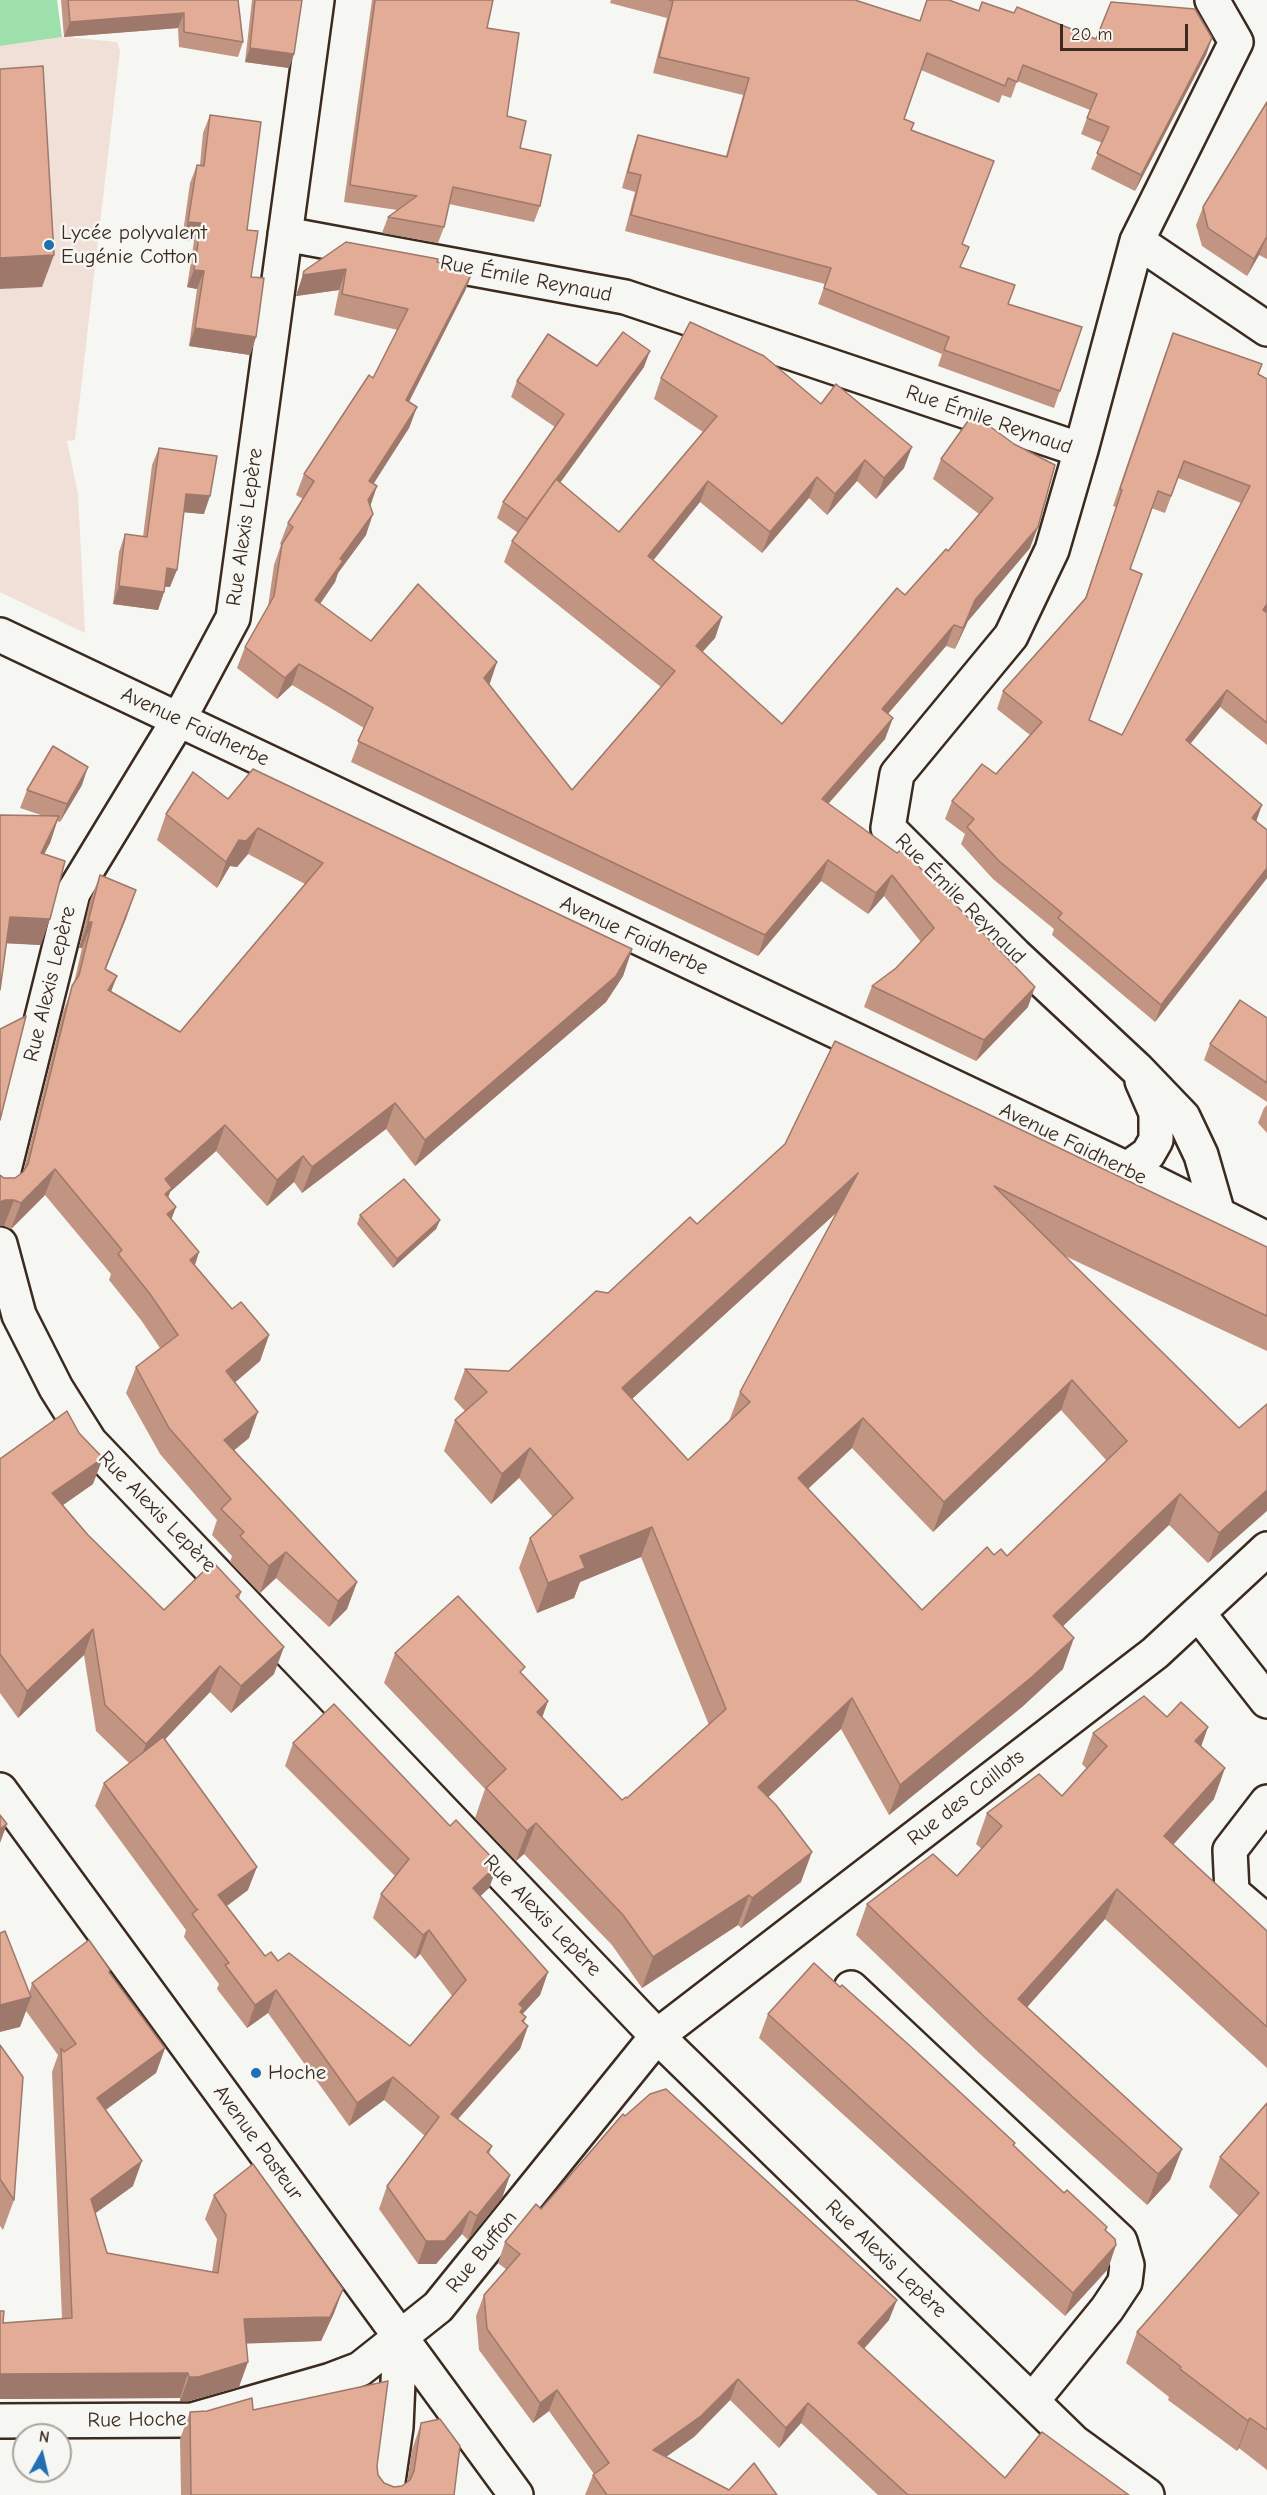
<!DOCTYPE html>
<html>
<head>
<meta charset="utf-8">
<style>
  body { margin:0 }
  #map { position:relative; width:1267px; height:2495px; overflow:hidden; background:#f6f6f2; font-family:"Comic Neue",sans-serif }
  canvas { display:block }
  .north { position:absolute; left:12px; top:2423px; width:60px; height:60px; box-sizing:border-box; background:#f6f6f2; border:2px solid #aba49d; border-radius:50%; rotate:8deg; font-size:16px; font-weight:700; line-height:24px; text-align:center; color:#3b2a1e }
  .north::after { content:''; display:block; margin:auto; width:21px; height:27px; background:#1f6fb2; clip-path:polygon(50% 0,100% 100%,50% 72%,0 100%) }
  .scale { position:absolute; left:1060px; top:24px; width:128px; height:27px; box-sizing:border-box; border:3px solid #3b2a1e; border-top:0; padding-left:8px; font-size:18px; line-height:21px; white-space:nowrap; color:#3b2a1e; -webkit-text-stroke:4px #f6f6f2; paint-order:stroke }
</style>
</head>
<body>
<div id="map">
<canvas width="1267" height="2495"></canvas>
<div class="north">N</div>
<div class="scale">20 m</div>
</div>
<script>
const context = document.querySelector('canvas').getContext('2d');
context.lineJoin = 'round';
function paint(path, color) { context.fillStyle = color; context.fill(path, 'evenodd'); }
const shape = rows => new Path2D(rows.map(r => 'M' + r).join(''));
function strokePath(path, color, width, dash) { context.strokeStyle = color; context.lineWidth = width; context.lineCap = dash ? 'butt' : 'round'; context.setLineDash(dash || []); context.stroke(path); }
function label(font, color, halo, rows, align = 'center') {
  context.font = font + ' "Comic Neue",sans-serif'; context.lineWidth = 5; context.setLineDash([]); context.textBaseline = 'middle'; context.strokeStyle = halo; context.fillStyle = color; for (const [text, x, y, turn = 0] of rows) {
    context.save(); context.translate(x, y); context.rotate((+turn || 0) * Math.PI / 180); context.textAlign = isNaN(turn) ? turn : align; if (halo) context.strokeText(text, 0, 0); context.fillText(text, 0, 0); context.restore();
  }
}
const built = shape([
  [64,37,117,42,120,51,75,440,67,441,78,494,85,633,0,592,0,46]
]);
const green = shape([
  [0,0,57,0,62,37,0,46]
]);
const minor = shape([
  [285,234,625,297,1081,450,1052,550,1011,636,897,774,888,828,1015,955,1137,1069,1183,1117,1201,1155,1218,1214],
  [1137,241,1267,329],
  [1081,450,1137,241,1236,42,1212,0],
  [0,635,1127,1169,1267,1239],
  [1127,1169,1148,1154,1156,1140,1156,1113,1142,1081],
  [0,1186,73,893,179,719,233,618,317,0],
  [0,1244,19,1315,56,1388,90,1442,657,2036,1074,2442,1147,2495],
  [1198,1613,1267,1701],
  [0,1790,516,2495],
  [1267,1802,1230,1850,1232,1892,1267,1922],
  [851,1988,1120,2241,1127,2265,1125,2282,1107,2309,1032,2401],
  [0,2421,192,2420,331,2380,360,2369,438,2307,657,2036,1155,1653,1267,1549],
  [386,2495,396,2427,400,2337]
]);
const wall = shape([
  [61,0,238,0,243,42,238,57,179,47,178,28,64,37],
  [252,0,302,0,294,54,289,68,245,62],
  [372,0,493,0,487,28,507,116,520,148,540,206,534,222,449,204,444,227,438,243,382,233,388,217,397,210,344,202],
  [611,0,855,0,920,21,979,11,1014,13,1096,39,1212,38,1206,55,1135,191,1091,169,1102,143,1081,134,1090,110,1017,81,1011,98,1002,95,999,103,921,70,904,119,911,130,988,178,962,244,961,267,1008,304,1082,327,1054,408,938,366,942,354,818,304,825,284,625,231,635,192,622,188,632,152,638,135,726,156,743,95,653,73,667,18,610,3],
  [1267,102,1267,259,1259,255,1247,276,1202,246,1196,225,1203,207],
  [210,115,247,230,256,337,250,355,189,346,197,289,187,287,194,241,182,240,190,183,197,165,200,165,203,133],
  [437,262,473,271,465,291,409,402,417,407,409,428,373,483,377,486,370,505,366,535,338,573,335,582,320,604,371,641,497,662,489,684,572,790,661,687,504,562,512,541,518,533,497,518,503,502,555,427,511,397,517,381,597,366,644,367,560,483,619,532,703,432,654,399,661,378,821,404,904,468,876,499,857,481,827,515,809,498,762,553,700,502,653,560,722,617,715,638,702,652,782,724,905,595,948,551,979,514,933,479,941,459,973,414,1030,548,968,621,955,649,946,646,888,714,885,739,828,804,1028,1007,976,1061,864,1007,872,986,896,968,921,942,884,896,868,914,821,881,758,956,351,762,364,728,292,685,277,699,237,668,245,647,268,607,274,565,281,545,280,544,288,523,303,499,296,495,304,474,373,378,398,330,334,315,339,290,296,296,304,271],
  [1166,351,1258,375,1267,379,1267,745,1220,707,1190,744,1256,821,1267,830,1267,878,1155,1022,1052,935,1054,929,993,879,961,844,965,834,945,819,952,801,996,774,1030,735,997,709,1003,691,1085,598,1116,507,1113,506],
  [1178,478,1241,503,1122,735,1089,720,1130,569,1151,508,1165,513],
  [159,448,204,514,184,512,170,587,165,587,164,592,158,610,113,604,119,552,125,534,143,537,152,465],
  [82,785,60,822,57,821,50,843,44,854,41,945,6,943,0,815,44,816,20,808,27,790],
  [228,799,632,949,623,976,606,1002,415,1166,386,1129,302,1193,294,1182,267,1206,216,1151,170,1192,168,1198,176,1207,171,1219,199,1252,195,1265,232,1309,269,1335,260,1361,235,1382,249,1438,234,1450,357,1582,347,1609,329,1627,276,1578,260,1593,230,1562,232,1556,212,1535,217,1520,160,1454,126,1393,136,1367,160,1348,141,1320,109,1280,111,1274,45,1195,11,1229,4,1226,0,1226,4,1178,15,1178,23,1173,63,1012,74,983,82,948,79,948,90,901,100,875,127,916,106,969,117,976,111,991,180,1032,305,884,248,854,237,867,230,866,217,888,157,840,166,814],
  [1267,1018,1267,1102,1204,1060,1210,1044],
  [835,1041,1267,1247,1267,1351,1063,1255,1239,1428,1267,1404,1208,1563,1169,1525,1063,1626,1063,1669,1022,1707,889,1815,841,1729,768,1797,801,1882,741,1928,738,1925,642,1988,612,1945,524,1854,516,1861,475,1818,485,1789,384,1683,395,1653,523,1674,548,1701,542,1718,622,1800,627,1798,709,1725,641,1557,580,1582,574,1598,537,1613,519,1568,530,1538,553,1517,519,1478,491,1504,444,1451,455,1420,465,1411,454,1399,465,1369,509,1371,608,1293,697,1224,785,1144],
  [837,1212,740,1392,729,1421,688,1460,632,1399],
  [1061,1410,1107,1461,1007,1556,922,1610,808,1489,852,1448,933,1532],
  [1267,1105,1267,1133,1258,1123,1264,1108],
  [360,1215,440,1220,436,1229,393,1268,357,1224],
  [0,1459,93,1484,63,1505,88,1535,164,1610,241,1592,239,1599,274,1674,231,1713,210,1692,165,1739,248,1890,227,1906,265,1956,278,1961,410,2046,453,1997,420,1954,415,1959,373,1918,381,1894,395,1876,285,1766,293,1743,450,1826,498,1864,489,1888,480,1896,548,1972,540,1995,522,2014,524,2022,528,2026,520,2049,458,2119,492,2146,489,2154,510,2175,502,2198,468,2240,462,2234,436,2264,418,2264,379,2209,387,2186,425,2136,384,2100,349,2126,268,2013,247,2028,217,1989,219,1984,184,1937,186,1930,95,1806,104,1783,129,1763,96,1731,84,1655,18,1718,0,1693],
  [1167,1717,1208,1727,1201,1747,1214,1799,1173,1845,1267,1931,1267,2068,1105,1919,1027,2007,1182,2149,1170,2180,1147,2205,979,2053,856,1935,867,1904,957,1876,982,1849,976,1844,987,1813,1062,1796,1087,1769,1082,1764,1093,1733],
  [110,1970,109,1973,165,2048,156,2073,105,2110,133,2186,95,2213,107,2253,212,2272,217,2239,205,2219,214,2195,343,2289,334,2313,321,2341,246,2343,239,2387,189,2401,180,2401,180,2398,0,2399,0,2311,3,2323,62,2319,52,2072,58,2055,26,2011,20,2027,32,1983],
  [768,2014,1015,2143,1014,2146,1106,2231,1108,2269,1065,2316,759,2038],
  [0,2045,14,2200,3,2230,0,2226],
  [1267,2103,1267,2470,1239,2448,1237,2451,1168,2400,1169,2397,1126,2363,1137,2332,1239,2216,1209,2187,1220,2157],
  [541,2209,889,2320,864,2349,1005,2478,1129,2495,878,2495,801,2423,779,2448,730,2400,694,2437,666,2457,729,2490,777,2495,585,2495,593,2475,594,2474,549,2411,533,2423,479,2350,476,2316,484,2295,507,2270,498,2263,505,2242],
  [253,2410,377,2466,378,2475,384,2483,394,2487,402,2486,407,2483,412,2450,421,2423,454,2495,181,2495,180,2439,190,2412]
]);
const shadedWall = shape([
  [184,13,178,28,64,37,70,22],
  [1212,38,1206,55,1135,191,1141,175],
  [250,48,294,54,289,68,245,62],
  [188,222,201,223,194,241,182,240],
  [1266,238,1259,255,1247,276,1254,259],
  [54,255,42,287,0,289,0,258],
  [346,269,339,290,296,296,303,275],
  [194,270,204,271,197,289,187,287],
  [473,271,465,291,399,421,406,400],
  [195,328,256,337,250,355,189,346],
  [650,351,644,367,522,535,528,519],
  [417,407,409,428,362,502,369,481],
  [912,447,904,468,876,499,884,478],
  [865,460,857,481,827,515,835,494],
  [817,477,809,498,762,553,770,532],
  [708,481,700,502,640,577,648,556],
  [377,486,370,507,368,500],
  [186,494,210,496,204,514,180,512],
  [373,514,366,535,338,573,335,582,308,621,315,600,340,559],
  [1038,527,1030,548,968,621,955,649,963,628,975,600],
  [167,568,177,570,170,587,161,586],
  [119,586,164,592,158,610,113,604],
  [1267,604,1267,612,1257,628,1263,610],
  [722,617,715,638,689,667,696,646],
  [954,625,946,646,874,730,882,709],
  [497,662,490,683,476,699,484,678],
  [299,664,292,685,277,699,285,678],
  [1227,690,1220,707,1179,758,1186,740],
  [893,718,885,739,814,820,822,799],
  [88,767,82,785,60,822,67,804],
  [1262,805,1256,822,1252,818],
  [59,816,50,843,31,879,41,853],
  [258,828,248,854,237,867,230,866,217,888,226,862,239,840],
  [828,860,821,881,758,956,765,935],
  [1267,868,1267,878,1155,1022,1161,1005],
  [892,875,884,896,868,914,876,893],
  [136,890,127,916,95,995,105,969],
  [10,917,50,919,41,945,0,943],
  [88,922,92,922,82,948,79,948],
  [632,949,623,976,606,1002,415,1166,425,1140],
  [117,976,107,1002,108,990],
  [1035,987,1028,1007,976,1061,984,1040],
  [395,1103,386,1129,302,1193,312,1167],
  [225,1125,216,1151,170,1192,162,1214,165,1179],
  [303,1156,294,1182,267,1206,277,1180],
  [55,1169,45,1195,11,1229,21,1203],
  [858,1173,847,1203,611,1418,622,1388],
  [5,1200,14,1200,4,1226,0,1226,0,1202],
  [176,1207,166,1233,167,1214],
  [440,1220,436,1229,393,1268,397,1259],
  [199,1252,190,1279,190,1260],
  [269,1335,260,1361,217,1398,226,1371],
  [1072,1380,1061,1410,933,1532,944,1502],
  [258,1412,249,1438,215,1466,224,1440],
  [863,1418,852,1448,787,1508,798,1478],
  [530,1448,519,1478,491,1504,502,1474],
  [103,1458,93,1484,43,1519,52,1493],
  [1267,1490,1267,1511,1208,1563,1219,1533],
  [1180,1494,1169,1525,1042,1646,1053,1616],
  [652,1527,641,1557,580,1582,574,1598,537,1613,548,1583,580,1556],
  [286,1552,276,1578,260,1593,269,1566],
  [357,1582,347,1609,329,1627,338,1601],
  [93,1629,84,1655,18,1718,27,1691],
  [1074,1638,1063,1669,1022,1707,889,1815,900,1785],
  [284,1647,274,1674,231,1713,241,1686],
  [220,1666,210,1692,136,1770,146,1744],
  [852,1698,841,1729,747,1817,758,1787],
  [548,1701,537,1731,537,1712],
  [1208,1727,1197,1757,1195,1741],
  [1225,1768,1214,1799,1153,1867,1164,1836],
  [536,1823,524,1854,516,1861,527,1831],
  [7,1824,0,1843,0,1829],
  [812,1852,801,1882,741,1928,752,1898],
  [498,1864,489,1888,465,1911,473,1888],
  [257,1867,248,1890,210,1918,218,1895],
  [1117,1889,1105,1919,1007,2030,1018,1999],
  [749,1895,738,1925,642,1988,653,1957],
  [429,1930,420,1954,415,1959,423,1935],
  [548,1972,540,1995,520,2017,519,2004],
  [276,1990,268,2013,247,2028,255,2005],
  [31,1997,20,2027,0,2032,0,2005],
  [526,2017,518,2037,528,2026,520,2049,442,2137,451,2114],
  [165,2048,156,2073,88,2123,97,2098],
  [393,2077,384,2100,349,2126,357,2103],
  [1182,2149,1170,2180,1147,2205,1158,2174],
  [142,2161,133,2186,82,2223,91,2199],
  [510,2175,502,2198,468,2240,477,2216],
  [470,2211,462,2234,436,2264,418,2264,426,2241],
  [1116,2245,1108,2269,1065,2316,1073,2293],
  [343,2289,334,2313,321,2341,235,2344,244,2319],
  [897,2300,889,2320,850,2364,858,2343],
  [248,2362,239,2387,189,2401,180,2401,189,2377],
  [188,2373,180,2398,0,2399,0,2374],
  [738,2379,730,2400,694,2437,646,2471,653,2450],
  [557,2390,549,2411,533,2423,540,2403],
  [808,2403,801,2423,779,2448,786,2428],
  [1250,2418,1239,2448,1237,2451,1248,2421]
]);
const building = shape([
  [68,0,238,0,243,42,184,32,184,13,70,22,68,0],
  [255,0,302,0,294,54,250,48,255,0],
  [375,0,493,0,487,28,519,33,507,116,526,121,520,148,551,155,540,206,453,187,444,227,388,217,417,196,350,185,375,0],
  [669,0,855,0,920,21,927,0,949,0,979,11,982,2,1014,13,1017,7,1096,39,1111,2,1195,9,1212,38,1141,175,1097,153,1109,127,1087,118,1097,94,1023,65,1017,82,1008,78,1005,86,927,53,904,119,914,123,911,130,994,161,962,244,969,247,960,267,1015,285,1008,304,1082,327,1060,391,944,350,949,337,824,288,831,268,631,215,641,175,628,172,638,135,727,157,749,78,659,57,673,1,669,0],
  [43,66,54,255,0,258,0,69,43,66],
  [1267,102,1267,238,1266,238,1254,259,1208,228,1203,207,1267,102],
  [210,115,261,122,247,230,258,231,251,277,264,278,256,337,195,328,204,271,194,270,201,223,188,222,197,165,204,166,210,115],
  [346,242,438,259,437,262,473,271,406,400,417,407,369,481,377,486,368,500,373,514,340,559,343,561,315,600,371,641,418,584,497,662,484,678,572,790,675,671,512,541,556,479,619,532,717,416,661,378,690,322,764,356,821,404,836,384,912,447,884,478,865,460,835,494,817,477,770,532,708,481,648,556,722,617,696,646,782,724,897,588,905,595,946,549,948,551,993,498,941,459,973,414,1014,444,1055,465,1038,527,975,600,963,628,954,625,882,709,893,718,822,799,897,853,902,849,1035,987,984,1040,872,986,896,968,934,928,892,875,876,893,828,860,765,935,358,741,373,708,299,664,285,678,245,647,274,596,282,544,293,527,288,523,314,481,304,474,369,375,373,378,408,309,342,294,346,269,303,275,304,271,346,242],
  [623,332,650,351,527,519,503,502,564,414,517,381,548,334,597,366,623,332],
  [1173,333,1262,364,1258,374,1267,379,1267,604,1263,610,1267,613,1267,723,1227,690,1186,740,1262,805,1252,818,1267,830,1267,868,1161,1005,1058,918,1062,913,999,861,967,827,974,819,952,801,982,764,996,774,1042,722,1003,691,1086,598,1122,490,1120,489,1173,333],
  [1184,461,1250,486,1122,735,1089,720,1142,574,1130,569,1158,491,1171,496,1184,461],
  [159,448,217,456,210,496,186,494,177,570,167,568,164,592,119,586,125,534,147,537,159,448],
  [53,746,88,767,67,804,27,790,53,746],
  [253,769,632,949,616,976,425,1140,395,1103,312,1167,303,1156,277,1180,225,1125,165,1179,172,1188,165,1194,176,1207,167,1214,199,1252,190,1260,232,1309,241,1302,269,1335,226,1371,258,1412,224,1440,357,1582,338,1601,286,1552,269,1566,240,1536,244,1532,221,1509,231,1499,169,1428,136,1367,178,1335,150,1294,118,1254,122,1250,55,1169,21,1203,14,1200,5,1200,0,1202,0,1175,4,1178,15,1178,23,1172,28,1164,72,986,79,975,92,922,88,922,100,875,136,890,105,969,117,976,108,990,180,1032,323,863,258,828,246,841,239,840,226,862,166,814,193,772,228,799,253,769],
  [0,815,59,816,41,853,65,861,50,919,10,917,0,990,0,815],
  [1240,1000,1267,1018,1267,1083,1210,1044,1240,1000],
  [26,1016,0,1120,0,1029,26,1016],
  [835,1041,1267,1247,1267,1316,994,1186,1239,1428,1267,1404,1267,1490,1219,1533,1180,1494,1053,1616,1074,1638,1033,1676,900,1785,852,1698,758,1787,776,1805,812,1852,752,1898,749,1895,653,1957,623,1915,536,1823,527,1831,486,1788,506,1769,395,1653,458,1596,525,1667,520,1672,548,1701,537,1712,622,1800,626,1797,627,1798,726,1709,652,1527,580,1556,585,1568,548,1583,530,1538,573,1498,530,1448,502,1474,455,1420,487,1392,465,1369,509,1371,596,1291,608,1293,690,1217,697,1224,785,1144,835,1041],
  [858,1173,740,1392,750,1402,688,1460,622,1388,858,1173],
  [1072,1380,1127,1441,1007,1556,1001,1549,994,1555,987,1547,922,1610,798,1478,863,1418,944,1502,1072,1380],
  [404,1179,440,1220,397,1259,360,1215,404,1179],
  [67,1411,79,1433,103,1458,52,1493,88,1535,164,1610,213,1562,241,1592,236,1596,284,1647,241,1686,220,1666,146,1744,105,1705,93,1629,27,1691,0,1654,0,1459,67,1411],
  [1144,1696,1167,1717,1181,1702,1208,1727,1195,1741,1225,1768,1164,1836,1267,1931,1267,2027,1117,1889,1018,1999,1182,2149,1158,2174,990,2022,867,1904,933,1854,957,1876,1002,1826,987,1813,1039,1774,1062,1796,1107,1746,1093,1733,1144,1696],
  [334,1704,450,1826,456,1820,498,1864,473,1888,548,1972,519,2004,523,2008,520,2012,526,2017,522,2021,528,2026,451,2114,492,2146,487,2152,510,2175,477,2216,470,2211,445,2241,426,2241,387,2186,439,2117,393,2077,357,2103,276,1990,255,2005,225,1965,229,1963,192,1914,198,1909,197,1910,104,1783,163,1737,257,1867,218,1895,265,1956,271,1952,278,1961,289,1953,410,2046,466,1980,429,1930,423,1935,381,1894,409,1859,293,1743,334,1704],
  [0,1815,7,1824,0,1829,0,1815],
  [5,1931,31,1997,0,2005,0,1933,5,1931],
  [89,1940,110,1970,109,1972,165,2048,97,2098,142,2161,91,2199,107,2253,218,2273,226,2215,214,2195,253,2164,343,2289,330,2317,244,2319,248,2362,198,2377,189,2377,188,2373,0,2374,0,2311,4,2311,3,2323,72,2318,61,2048,64,2052,76,2044,32,1983,89,1940],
  [814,1963,840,1987,842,1985,909,2045,1015,2143,1013,2145,1064,2193,1067,2190,1107,2227,1105,2230,1115,2239,1116,2245,1073,2293,768,2014,814,1963],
  [0,2045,23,2077,14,2200,0,2179,0,2045],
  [666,2089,897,2300,858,2343,1005,2478,1042,2432,1129,2495,908,2495,808,2403,786,2428,738,2379,701,2416,653,2450,729,2490,754,2463,777,2495,607,2495,593,2475,609,2463,557,2390,540,2403,487,2329,484,2295,520,2254,505,2242,536,2204,541,2209,623,2114,625,2116,650,2094,666,2089],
  [1267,2103,1267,2430,1250,2418,1248,2421,1180,2369,1181,2367,1137,2332,1259,2193,1220,2157,1267,2103],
  [388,2381,377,2466,378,2475,384,2483,394,2487,402,2486,410,2480,414,2471,421,2423,440,2419,460,2446,454,2495,191,2495,190,2412,207,2411,252,2398,253,2410,388,2381]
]);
const markers = [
  [49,245,6,"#1f6fb2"],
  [256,2073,6,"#1f6fb2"]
];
const poiNames = [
  ["Lycée polyvalent",61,233],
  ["Eugénie Cotton",61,257],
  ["Hoche",268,2073]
];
const streetNames = [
  ["Rue Émile Reynaud",526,279,11],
  ["Rue Émile Reynaud",989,420,19],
  ["Rue Alexis Lepère",245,527,-82],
  ["Avenue Faidherbe",195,727,25],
  ["Rue Émile Reynaud",960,899,45],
  ["Avenue Faidherbe",634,936,25],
  ["Rue Alexis Lepère",50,984,-76],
  ["Avenue Faidherbe",1073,1144,26],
  ["Rue Alexis Lepère",157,1512,46],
  ["Rue des Caillots",966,1798,-38],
  ["Rue Alexis Lepère",542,1916,46],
  ["Avenue Pasteur",258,2143,54],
  ["Rue Buffon",482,2252,-51],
  ["Rue Alexis Lepère",886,2259,44],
  ["Rue Hoche",137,2420,-1]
];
paint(built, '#f0e0d7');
paint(green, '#9ee0ab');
strokePath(minor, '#3b2a1e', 38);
strokePath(minor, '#f6f6f2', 33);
paint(wall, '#c29482');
paint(shadedWall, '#9e786a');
paint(building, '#e2ac97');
strokePath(building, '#9e786a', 1.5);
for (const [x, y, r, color] of markers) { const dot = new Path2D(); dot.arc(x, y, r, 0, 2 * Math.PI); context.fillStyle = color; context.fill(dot); strokePath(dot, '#f6f6f2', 2); }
label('21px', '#3b2a1e', '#f6f6f2', poiNames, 'left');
label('21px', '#3b2a1e', '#f6f6f2', streetNames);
</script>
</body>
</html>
